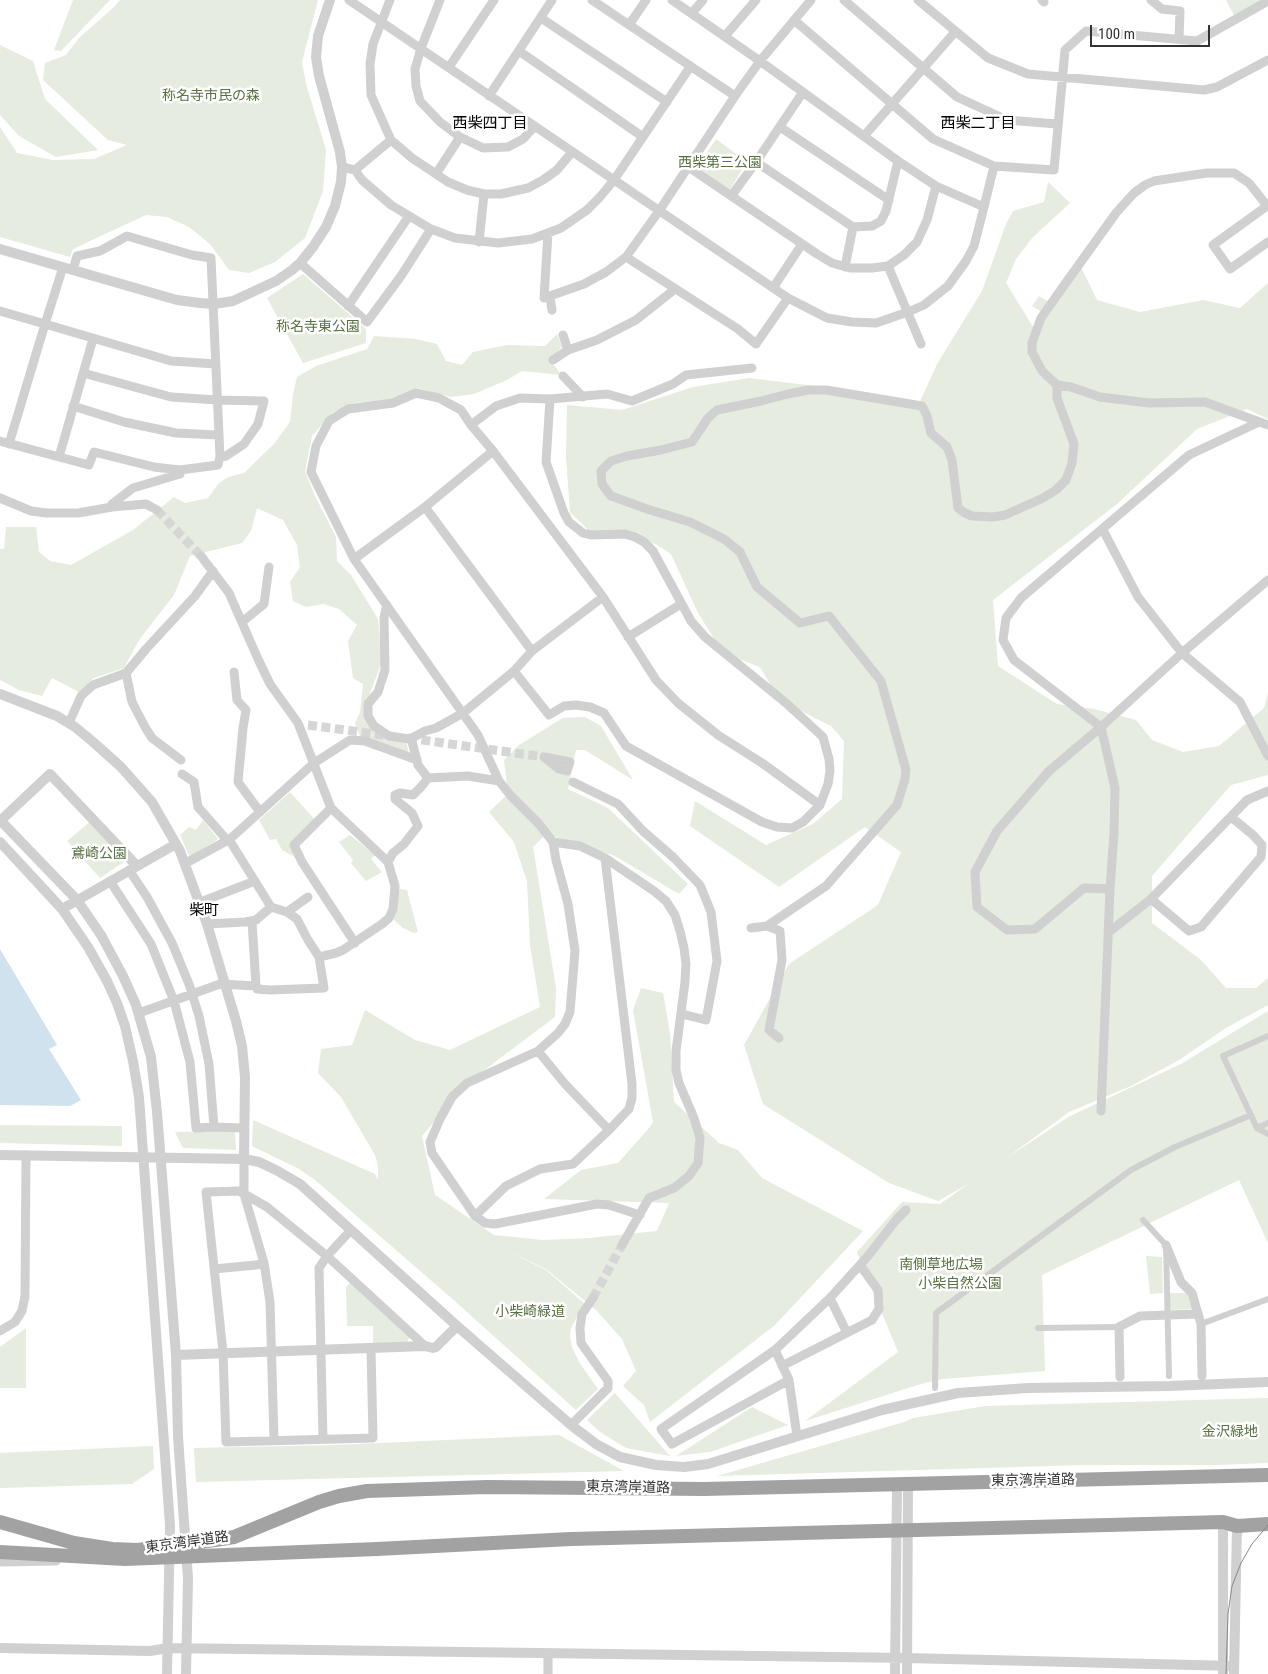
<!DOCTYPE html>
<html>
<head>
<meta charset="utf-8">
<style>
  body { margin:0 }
  #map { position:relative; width:1268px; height:1674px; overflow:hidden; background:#fff; font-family:"Roboto Condensed",sans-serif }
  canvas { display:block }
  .scale { position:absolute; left:1090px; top:25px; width:120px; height:22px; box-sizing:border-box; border:2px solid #333; border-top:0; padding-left:6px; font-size:15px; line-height:18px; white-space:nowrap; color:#333; -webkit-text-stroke:4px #fff; paint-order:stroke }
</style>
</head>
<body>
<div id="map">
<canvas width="1268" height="1674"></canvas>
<div class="scale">100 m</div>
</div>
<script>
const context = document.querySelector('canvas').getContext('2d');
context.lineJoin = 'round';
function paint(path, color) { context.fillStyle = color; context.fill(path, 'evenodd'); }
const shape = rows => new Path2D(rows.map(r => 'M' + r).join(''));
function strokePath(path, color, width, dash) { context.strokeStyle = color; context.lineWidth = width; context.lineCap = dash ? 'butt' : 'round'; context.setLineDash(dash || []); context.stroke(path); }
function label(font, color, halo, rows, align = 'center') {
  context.font = font + ' "Roboto Condensed","Noto Sans JP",sans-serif'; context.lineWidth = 5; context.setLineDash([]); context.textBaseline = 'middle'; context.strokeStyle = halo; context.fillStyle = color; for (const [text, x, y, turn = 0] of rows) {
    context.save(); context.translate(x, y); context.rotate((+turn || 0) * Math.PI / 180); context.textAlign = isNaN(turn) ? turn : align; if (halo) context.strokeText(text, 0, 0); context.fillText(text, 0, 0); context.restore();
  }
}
const green = shape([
  [73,0,110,0,61,51,54,50],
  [120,0,318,0,302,62,306,84,326,150,323,191,305,238,275,262,249,273,229,270,210,244,189,227,167,217,146,215,73,249,70,257,0,237,0,127,17,153,53,160,94,159,127,145,108,140,43,80,45,63,66,55,79,38,114,7],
  [1226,0,1262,0,1234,15],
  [0,45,33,61,45,99,98,150,56,157,19,136,0,115],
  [716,139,747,162,729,191,697,167],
  [1048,182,1070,203,1033,237,1016,259,1006,283,1035,330,1045,314,1032,306,1039,296,1051,303,1080,265,1097,300,1140,312,1203,300,1240,308,1268,283,1268,419,1247,409,1197,429,1117,504,993,600,998,666,1057,704,1094,709,1136,720,1152,740,1183,752,1219,746,1264,708,1268,693,1268,775,1231,785,1152,876,1152,923,1201,960,1226,988,1256,988,1268,978,1268,1005,1226,1028,1179,1060,1131,1086,1069,1112,1005,1159,1070,1116,1181,1064,1268,1011,1268,1243,1239,1180,1042,1275,1045,1371,943,1379,924,1383,805,1421,898,1352,857,1252,902,1202,940,1204,968,1184,938,1201,889,1183,763,1104,744,1045,789,964,878,905,901,852,865,827,779,887,690,826,695,801,766,845,813,824,842,799,844,741,831,726,801,711,776,694,760,667,739,659,715,640,698,613,671,554,657,545,634,536,590,532,570,512,566,457,567,405,622,410,693,387,749,378,865,392,919,404,937,364,982,291,1006,224,1013,211,1044,202],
  [303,274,366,329,366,343,303,363,267,298],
  [557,334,562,347,550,359,561,375,522,371,507,380,474,394,451,397,418,388,395,399,355,403,332,413,312,436,305,471,315,496,336,537,337,561,351,575,378,619,382,662,365,706,366,720,379,735,406,741,409,753,361,739,355,723,360,712,363,684,353,678,348,641,357,625,339,609,323,604,306,607,293,601,290,582,300,567,297,545,283,520,257,508,251,531,242,543,190,556,174,595,139,640,124,668,94,678,79,692,52,678,42,696,19,690,0,680,0,549,4,549,6,527,36,527,39,552,50,561,71,565,133,530,174,497,185,503,208,498,218,484,228,477,244,473,274,444,290,422,293,394,297,377,316,366,367,349,374,336,416,339,437,344,446,361,462,365,473,352,507,345,545,346],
  [585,717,601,726,633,780,585,750,576,750,568,789,608,808,688,884,679,894,615,856,546,834,533,847,556,988,555,1017,467,1083,422,1136,435,1195,494,1235,543,1240,589,1238,657,1231,669,1203,544,1199,581,1170,618,1163,649,1128,653,1122,633,1010,641,988,663,993,670,1033,674,1102,719,1143,738,1150,762,1178,863,1231,775,1325,650,1422,644,1405,623,1386,636,1371,622,1339,597,1311,546,1269,506,1250,546,1270,584,1303,571,1328,570,1336,572,1347,579,1362,598,1389,576,1410,448,1295,315,1180,299,1169,252,1146,253,1120,375,1174,378,1180,378,1166,375,1155,341,1097,318,1073,321,1049,352,1045,365,1010,415,1040,450,1050,540,1007,530,945,527,881,514,842,489,812,508,794,504,760,519,745,563,718],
  [290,792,316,821,293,845,296,856,295,857,282,850,276,839,270,840,259,820],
  [203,820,218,839,190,858,180,835,189,827,196,830],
  [91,821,125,861,100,878,67,841],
  [350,835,375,855,371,859,382,872,366,881,351,863,353,860,339,842],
  [398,889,407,890,418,932,414,933,403,928,392,918],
  [0,1125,122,1126,122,1146,0,1143],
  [235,1131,236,1150,183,1148,175,1132],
  [1146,1256,1162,1257,1163,1293,1150,1294],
  [350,1283,410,1337,405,1345,373,1344,373,1326,347,1326,346,1287],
  [1170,1293,1187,1293,1193,1309,1170,1310],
  [26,1328,26,1388,0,1388,0,1347],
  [615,1393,670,1456,626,1448,600,1432,587,1420],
  [1268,1398,1268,1463,1217,1465,1085,1465,717,1476,904,1422,913,1418,985,1406],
  [752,1407,788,1425,710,1452,676,1456],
  [559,1435,624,1471,196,1482,194,1448,335,1445],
  [153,1446,154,1469,132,1484,0,1488,0,1453]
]);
const water = shape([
  [0,949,57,1045,49,1049,81,1100,70,1106,0,1105]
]);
const minorTunnel = shape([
  [157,510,201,556],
  [308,725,390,736],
  [408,738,544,757],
  [593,1298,622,1245]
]);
const pedestrian = shape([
  [1268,1036,1223,1056,1257,1128,1268,1134],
  [1257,1128,1268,1123],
  [1143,1220,1166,1245,1169,1376],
  [1201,1324,1268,1299],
  [1038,1328,1119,1327],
  [935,1388,936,1313,1131,1170,1175,1147,1251,1115]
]);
const minor = shape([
  [349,0,788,298,827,318,852,322,876,323,908,312,924,305,948,286,966,261,974,246,984,207],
  [390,0,373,44,370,64,371,95,391,140,412,158,448,182,467,190,484,194,501,194,528,188,543,180,557,170,572,152],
  [440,0,421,48,415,69,416,86,420,101,440,122,460,137,483,148,508,147,523,139,535,126],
  [592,0,735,96],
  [672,0,760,61,898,161,936,186,984,207,994,166],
  [844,0,957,97,1007,120,1057,124],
  [918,0,988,58,1028,74,1204,90,1217,87,1268,60],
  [1042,0,1044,2],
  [1151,0,1162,9,1180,11,1179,39],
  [692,13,703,0],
  [541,18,667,102],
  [794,20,933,139,994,166,1054,170,1065,50,1086,31,1197,41,1268,1],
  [629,25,646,0],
  [725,36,756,0],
  [519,51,643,137],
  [449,67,494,0],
  [803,92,756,162,853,227,872,226,881,221,886,211,898,161],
  [489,96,552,0],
  [780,127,889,200],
  [864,136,955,32],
  [687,166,817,254,832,263,850,268,872,268,888,266,904,255,917,242,927,220,936,186],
  [342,167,355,170,362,180,391,205,431,229,455,238,498,243,532,239,561,228,587,210,600,197,614,180,690,67],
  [355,170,391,140],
  [436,174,460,137],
  [732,195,756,162],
  [1267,206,1213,245,1230,269,1268,242],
  [1268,207,1249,183,1234,173,1207,173,1154,181,1145,185,1134,193,1116,213,1065,284,1041,318,1032,343,1032,352,1042,371,1057,385,1071,387,1100,397,1149,403,1205,402,1268,425],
  [548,233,544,298,584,284,606,272,626,257,738,329,756,344,788,298],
  [479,242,484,194],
  [626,257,659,211,735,96,760,61,811,0],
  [300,263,367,322,401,276,431,229],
  [888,266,921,344],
  [63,267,45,324,171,361,216,364],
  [845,267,853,227],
  [73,270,77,256,100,251,127,236,192,255,211,258,220,457,218,465,180,470,180,474,133,488,112,504,112,507],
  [773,288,802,244],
  [550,297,552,310],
  [348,306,409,216],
  [0,311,45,324,9,444],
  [563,335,568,350],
  [553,360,568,350,597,340,636,320,675,289],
  [83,373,171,397,217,400,264,401,258,424,244,444,226,456,220,457],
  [563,376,583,397],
  [550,399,607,394,632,401,673,384,686,375,752,368],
  [73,406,124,422,176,433,218,435],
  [471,425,496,406,520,398,550,399,546,462,564,513,569,522,583,533,591,535,625,534,635,537,644,542,653,551,691,621,705,637,786,703,823,737,829,759,830,771,828,784,820,805,803,822,792,828,777,827,762,822,626,746,604,713,590,707,576,705,564,706,549,715,514,671],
  [0,441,89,465,94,452,154,467,180,470],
  [493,451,425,507,354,559,478,735,499,781,511,796,539,824,553,842,556,860,568,904,575,951,570,1012,565,1024,558,1033,538,1051,467,1083,452,1097,440,1119,430,1142,432,1153,475,1216,485,1223,495,1224,597,1204,609,1205,640,1215],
  [59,457,93,339],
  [0,498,31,511,46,513,78,513,112,507,146,504,157,510],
  [425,507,532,651],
  [1103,530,1138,597,1182,653,1240,702,1268,756],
  [201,556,229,593,258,659,270,684,298,723,331,808,388,862,395,886,393,909,389,918,382,924,343,950,336,953,319,957],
  [354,559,311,472,316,446,329,421,348,409,393,403,416,393,439,398,461,410,471,425,493,451,603,597,656,680,678,703,718,735,762,763,820,805],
  [387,605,384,617,385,670,378,692,368,704,368,716,374,726,389,736,410,739,425,731,436,728,463,713,514,671,532,651,603,597],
  [242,622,264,604,269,567],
  [628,637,681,604],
  [234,672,237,700,246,710,243,728,238,782,260,812],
  [126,673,132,702,145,727,152,738,181,760],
  [69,723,81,696,93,685,126,673,146,649,195,596,213,571],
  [410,739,412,742,417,760],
  [544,757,570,762,567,771,559,769,544,757],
  [573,782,618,804,643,831,673,857,700,885,711,912,717,961,706,1020,682,1014],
  [331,808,294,845,302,862,355,943],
  [553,842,580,846,605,858,654,891,666,901,675,915,680,931,684,948,686,964,685,982,676,1051,676,1070,679,1083,694,1118,700,1138,698,1163,689,1176,674,1188,649,1198,622,1245],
  [388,862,393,853,404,844,418,826,412,813,395,799,395,795,400,793,413,795,421,787,428,778],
  [186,863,230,839,314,763,350,740,365,741,417,760,418,765,428,778,468,776,499,781],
  [129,870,147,897,172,943,189,984,199,1016,209,1064,214,1127],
  [110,881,151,944,174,1001,190,1062,196,1128,214,1127,244,1128],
  [1110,889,1084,888,1035,929,1007,930,977,907,975,872,997,831,1049,771,1101,727,1182,653,1268,580],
  [1151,899,1189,931,1201,927,1261,857,1262,845,1253,835,1231,817],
  [198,903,255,881],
  [287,912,308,897],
  [252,921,256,986],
  [207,924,245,922,256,920,271,907],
  [767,926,780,931,782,960,769,1030,779,1038],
  [751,928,767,926,826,886,897,805,905,779,906,770,881,681,829,616,800,623,757,587,740,552,724,539,690,522,650,510,611,496,602,484,601,471,611,461,627,456,661,450,692,442,708,418,717,410,761,401,788,394,808,390,826,390,922,406,927,416,931,433,947,447,952,460,958,508,965,513,972,516,993,517,1005,515,1043,498,1056,490,1066,480,1072,463,1074,444,1057,398,1057,385],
  [1109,932,1151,899,1247,800,1268,791],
  [139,1013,220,984,256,986,257,989,270,990,324,988,319,957,308,940,297,919,287,912,271,907,230,841,227,840,198,807,194,782,182,774],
  [538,1051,565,1084,609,1130],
  [1101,1111,1110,889,1114,833,1115,788,1101,727,1014,660,1003,640,1006,618,1021,598,1189,455,1259,422],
  [244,1159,244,1194,264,1263,270,1302,274,1440],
  [475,1216,506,1186,540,1169,573,1164,609,1130,629,1109,632,1098,632,1084,605,858],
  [1166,1245,1181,1282,1192,1293,1201,1324,1202,1376],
  [214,1269,256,1265,264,1263],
  [830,1298,847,1333],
  [0,1331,15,1322,22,1311,25,1296,26,1155],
  [371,1349,373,1438,226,1442,223,1352,206,1192,239,1191,267,1207,327,1256,425,1346],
  [775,1350,789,1380,797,1436],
  [782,1366,872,1320,879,1309,878,1290,860,1265],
  [1120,1377,1119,1327,1140,1316,1197,1314],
  [789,1380,672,1444,661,1429,775,1350,830,1298,868,1256,896,1220,906,1210],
  [571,1425,608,1388,608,1381,581,1343,580,1328,582,1314,593,1298],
  [323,1439,319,1268,327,1256,351,1230],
  [0,1562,56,1561],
  [548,1674,548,1654]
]);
const tertiary = shape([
  [0,249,177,300,200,303,214,304,233,301,276,281,292,270,300,263,313,247,326,227,335,206,341,182,342,167,340,152,319,76,316,57,318,36,330,0],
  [0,694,57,716,75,727,92,741,121,767,152,802,180,851,207,924,236,1021,242,1046,245,1077,244,1159],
  [0,820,77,900,101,935,123,976,136,1005,151,1057,157,1112,176,1355,178,1437,188,1578,186,1674],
  [0,821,50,774,137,866],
  [0,842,62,909,88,947,107,981,117,1003,125,1026,133,1061,139,1097,170,1525,167,1674],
  [62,909,176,844],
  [0,1155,244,1159,259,1162,276,1170,300,1184,457,1326,571,1425,596,1444,620,1457,656,1465,684,1467,708,1464,882,1410,958,1393,1028,1388,1169,1386,1268,1382],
  [176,1355,425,1346,433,1348,436,1347,457,1326],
  [1223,1522,1223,1674],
  [0,1648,150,1651,168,1648,907,1658,1234,1666],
  [895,1674,897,1484],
  [907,1674,908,1484],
  [1234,1674,1237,1526]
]);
const trunk = shape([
  [0,1522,74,1543,112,1549,138,1550,215,1540,234,1537,319,1502,339,1496,367,1491,487,1487,704,1489,1268,1475],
  [0,1552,125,1559,377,1549,571,1539,1223,1522,1237,1526,1268,1524]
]);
const tram = shape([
  [1226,1674,1228,1614,1232,1586,1241,1563,1252,1544,1268,1525]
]);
const parkNames = [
  ["称名寺市民の森",211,96],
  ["西柴第三公園",720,163],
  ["称名寺東公園",318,327],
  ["鳶崎公園",99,854],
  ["南側草地広場",941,1265],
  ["小柴自然公園",960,1284],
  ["小柴崎緑道",530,1312],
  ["金沢緑地",1230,1432]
];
const streetNames = [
  ["東京湾岸道路",1033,1481,-1],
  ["東京湾岸道路",628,1488,1],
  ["東京湾岸道路",187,1543,-8]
];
const neighbourhoodNames = [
  ["西柴四丁目",490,124],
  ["西柴二丁目",978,124],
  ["柴町",204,911]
];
paint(green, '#e6ecdf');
paint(water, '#cfe2ee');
strokePath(minorTunnel, '#d6d6d6', 9, [9, 4.5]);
strokePath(pedestrian, '#d0d0d0', 6);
strokePath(minor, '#d0d0d0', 9);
strokePath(tertiary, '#d0d0d0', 10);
strokePath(trunk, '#a2a2a2', 14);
strokePath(tram, '#888', 1);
label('14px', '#56703f', '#fff', parkNames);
label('14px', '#333', '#fff', streetNames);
label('15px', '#000', '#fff', neighbourhoodNames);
</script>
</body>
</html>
